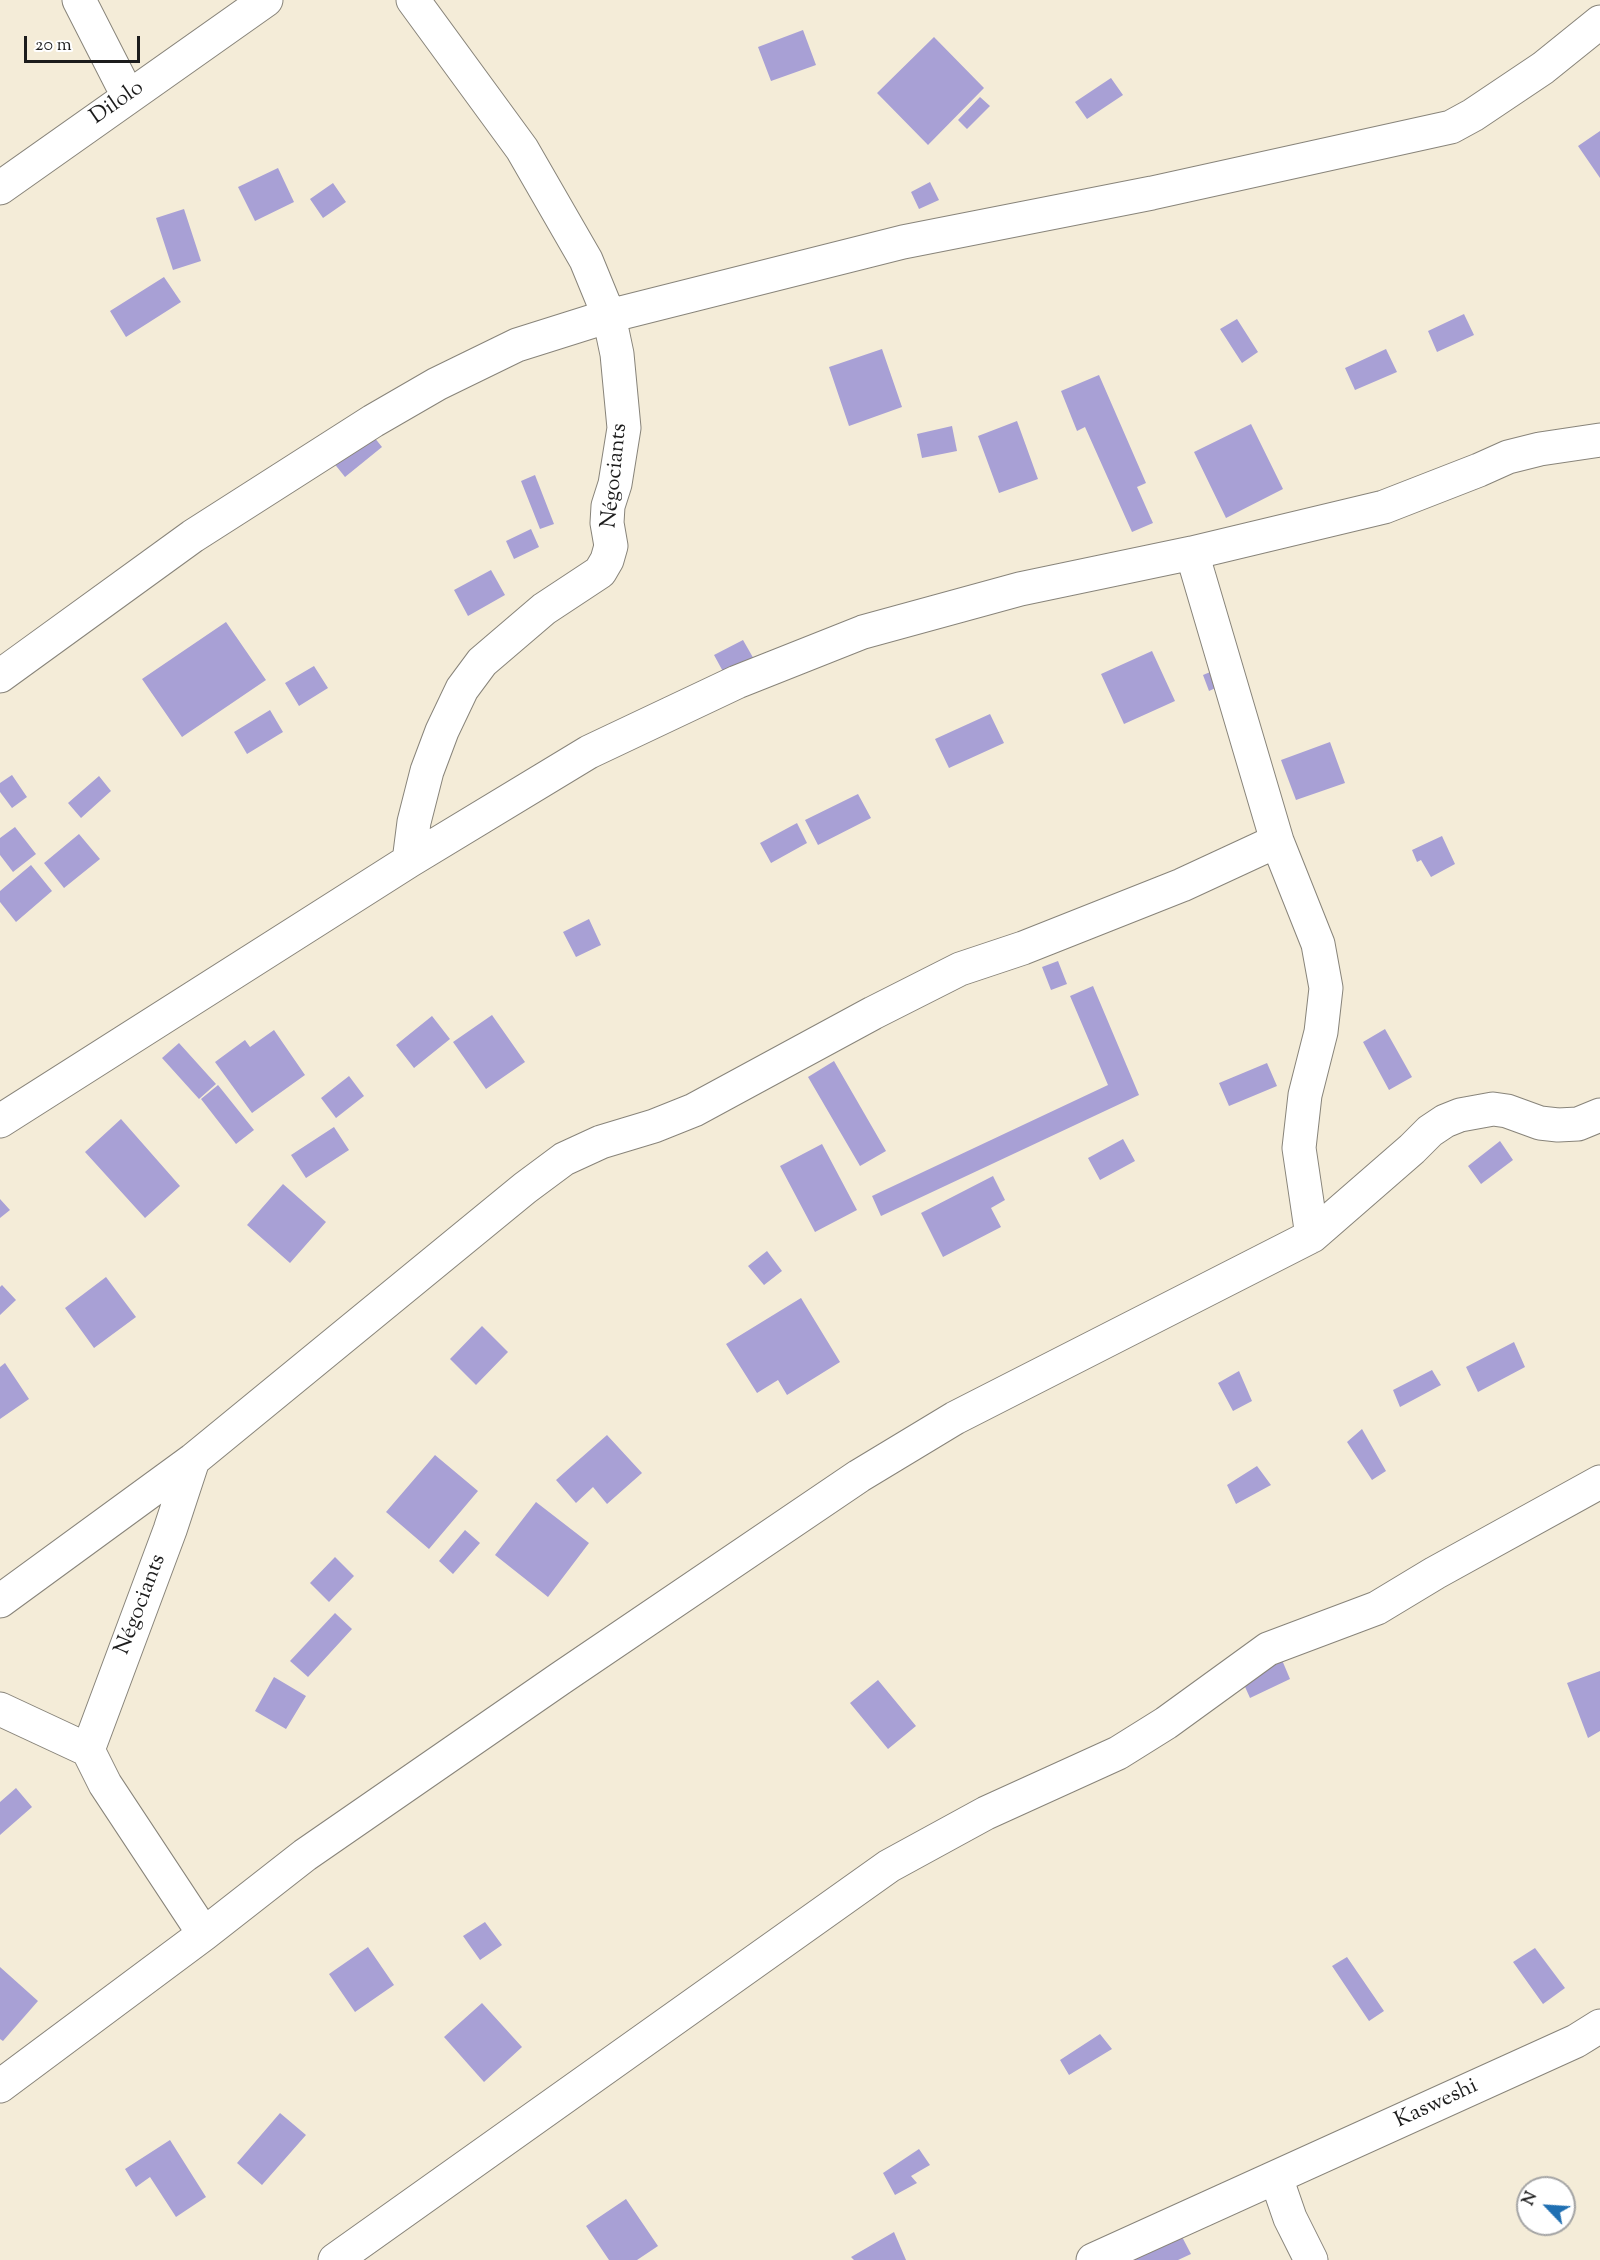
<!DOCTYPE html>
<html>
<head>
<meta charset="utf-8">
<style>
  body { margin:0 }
  #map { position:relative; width:1600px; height:2260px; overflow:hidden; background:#f4ecd8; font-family:"Sorts Mill Goudy",serif }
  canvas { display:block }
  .north { position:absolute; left:1516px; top:2176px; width:60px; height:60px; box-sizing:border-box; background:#fff; border:2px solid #a4a4a4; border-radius:50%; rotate:295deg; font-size:16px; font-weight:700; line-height:24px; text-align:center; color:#1c1c1c }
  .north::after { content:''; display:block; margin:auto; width:21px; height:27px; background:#1f6fb2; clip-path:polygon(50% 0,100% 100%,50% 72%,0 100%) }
  .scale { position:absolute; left:24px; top:36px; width:116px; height:27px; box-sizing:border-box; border:3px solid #1c1c1c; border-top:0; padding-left:8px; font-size:18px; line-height:21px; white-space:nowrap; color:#1c1c1c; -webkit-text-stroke:4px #fff; paint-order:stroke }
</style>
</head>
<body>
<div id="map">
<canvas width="1600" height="2260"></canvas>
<div class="north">N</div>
<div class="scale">20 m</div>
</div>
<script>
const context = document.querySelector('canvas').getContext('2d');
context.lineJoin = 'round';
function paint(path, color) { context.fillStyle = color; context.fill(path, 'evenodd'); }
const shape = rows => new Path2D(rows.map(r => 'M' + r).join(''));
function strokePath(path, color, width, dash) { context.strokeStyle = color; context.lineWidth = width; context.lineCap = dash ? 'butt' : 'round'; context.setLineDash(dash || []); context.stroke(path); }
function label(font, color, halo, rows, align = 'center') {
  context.font = font + ' "Sorts Mill Goudy",serif'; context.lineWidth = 4.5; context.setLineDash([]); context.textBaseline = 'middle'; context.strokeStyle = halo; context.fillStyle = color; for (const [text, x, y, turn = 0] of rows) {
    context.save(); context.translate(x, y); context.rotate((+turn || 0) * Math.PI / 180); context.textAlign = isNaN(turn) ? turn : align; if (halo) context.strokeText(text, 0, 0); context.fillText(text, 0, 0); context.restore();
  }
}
const building = shape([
  [803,30,816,65,771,81,758,47],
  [934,37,984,88,928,145,877,93],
  [1111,78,1123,95,1087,119,1075,102],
  [980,97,990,106,967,129,958,120],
  [1600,131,1600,178,1578,146],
  [278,168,294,202,255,221,238,187],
  [930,182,939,200,919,209,911,192],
  [333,183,346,202,323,218,310,199],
  [184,209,201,261,173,270,156,218],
  [164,277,181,302,126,337,110,311],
  [1464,314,1474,335,1437,352,1428,331],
  [1237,319,1258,352,1242,363,1220,329],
  [882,349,902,407,849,426,829,367],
  [1386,349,1397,372,1355,390,1345,368],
  [1099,375,1146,483,1137,487,1153,523,1132,532,1085,427,1077,431,1061,391],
  [1017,421,1038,479,999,493,978,436],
  [1251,424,1283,489,1226,518,1194,452],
  [952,426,957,451,922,458,917,434],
  [366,427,382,447,345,477,329,457],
  [535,475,554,524,540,529,521,481],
  [531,529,539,547,514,559,506,541],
  [491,570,505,595,468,616,454,590],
  [226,622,266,680,182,737,142,679],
  [743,640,755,661,726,677,714,655],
  [1152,651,1175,701,1124,724,1101,674],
  [314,666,328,688,299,706,285,683],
  [1215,670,1222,685,1209,691,1203,675],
  [270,710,283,732,247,754,234,732],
  [990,714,1004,743,949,768,935,739],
  [1330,742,1345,783,1296,800,1281,760],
  [12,775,27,797,12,808,0,792,0,783],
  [99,776,111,791,81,818,68,803],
  [858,794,871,818,818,845,805,820],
  [797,823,807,843,771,863,760,843],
  [15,827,36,854,13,872,0,855,0,838],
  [79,834,100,859,64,888,44,863],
  [1442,836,1455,864,1431,877,1421,860,1417,862,1412,850],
  [31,865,52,891,16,922,0,902,0,891],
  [589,919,601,945,576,957,563,932],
  [1058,961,1067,984,1051,990,1042,967],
  [1093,986,1139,1095,881,1216,872,1196,1108,1085,1070,996],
  [492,1015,525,1062,486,1089,453,1042],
  [432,1016,450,1039,414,1068,396,1045],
  [1385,1029,1412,1077,1389,1090,1363,1042],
  [274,1030,305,1075,252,1113,215,1062,245,1040,250,1047],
  [179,1043,216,1084,199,1099,162,1058],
  [834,1061,886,1151,860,1166,808,1077],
  [1267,1063,1277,1086,1229,1106,1219,1083],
  [349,1076,364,1096,336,1118,321,1098],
  [218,1085,254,1130,236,1144,201,1099],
  [121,1119,180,1186,145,1218,85,1152],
  [334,1127,349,1150,306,1178,291,1155],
  [1123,1139,1135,1161,1100,1180,1088,1158],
  [1500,1141,1513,1160,1481,1184,1468,1166],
  [822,1144,857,1210,815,1232,780,1166],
  [993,1176,1005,1200,991,1208,1001,1227,943,1257,921,1213],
  [283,1184,326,1222,290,1263,247,1225],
  [0,1199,10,1210,0,1218],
  [767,1251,782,1271,764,1285,748,1266],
  [106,1277,136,1317,94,1348,65,1308],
  [2,1285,16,1300,0,1315,0,1287],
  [801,1298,840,1362,787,1395,778,1380,757,1393,726,1344],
  [482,1326,508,1352,476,1385,450,1359],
  [1514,1342,1525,1367,1478,1392,1466,1367],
  [5,1363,29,1399,0,1419,0,1367],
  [1432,1370,1441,1385,1400,1407,1393,1390],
  [1239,1371,1252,1401,1233,1411,1218,1383],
  [1362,1429,1386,1471,1372,1480,1347,1442],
  [607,1435,642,1473,607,1504,593,1487,576,1503,556,1480],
  [435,1455,478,1491,429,1549,386,1512],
  [1257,1466,1271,1485,1236,1504,1227,1485],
  [536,1502,589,1543,548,1597,495,1555],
  [465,1530,480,1543,453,1574,439,1561],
  [335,1557,354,1576,329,1602,310,1583],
  [335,1613,352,1629,308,1677,290,1661],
  [1282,1660,1290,1679,1250,1698,1242,1680],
  [1600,1671,1600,1731,1588,1738,1567,1683],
  [274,1677,306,1696,286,1729,255,1711],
  [878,1680,916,1726,888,1749,850,1703],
  [16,1788,32,1807,0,1835,0,1802],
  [485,1922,502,1945,480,1960,463,1936],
  [368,1947,394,1985,355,2012,329,1974],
  [1535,1948,1565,1988,1543,2004,1513,1962],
  [1347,1957,1384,2011,1369,2021,1332,1966],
  [0,1967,38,2001,3,2041,0,2039],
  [482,2003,522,2047,484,2082,444,2037],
  [1100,2034,1112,2049,1069,2075,1060,2060],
  [280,2113,306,2135,262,2185,237,2163],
  [170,2140,206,2197,176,2217,150,2177,136,2187,125,2169],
  [919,2149,930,2165,911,2176,917,2183,895,2195,883,2173],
  [626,2199,658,2246,637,2260,609,2260,586,2226],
  [894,2232,906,2260,854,2260,851,2257],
  [1180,2233,1191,2254,1178,2260,1131,2260]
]);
const minor = shape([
  [79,0,128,96],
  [0,188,266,0],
  [1192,553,1277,841,1318,944,1326,988,1321,1032,1305,1095,1299,1148,1312,1236],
  [0,676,193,536,373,421,437,384,517,345,609,316,903,242,1152,193,1451,127,1473,115,1543,68,1600,22],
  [409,861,414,822,427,771,442,731,462,689,482,662,544,609,600,572,607,560,611,546,607,523,608,506,615,484,624,428,617,354,609,316,586,260,522,149,413,0],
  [0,1121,409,861,589,752,737,682,863,632,1020,589,1192,553,1384,507,1479,470,1508,457,1540,449,1600,440],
  [0,1601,193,1460,525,1188,564,1159,601,1142,654,1126,694,1110,873,1013,960,969,1023,948,1182,885,1277,841],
  [0,1709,88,1750,105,1784,204,1934],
  [88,1750,170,1530,193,1460],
  [0,2086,204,1934,305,1855,561,1678,859,1476,955,1418,1312,1236,1412,1149,1430,1131,1445,1121,1460,1115,1493,1109,1507,1111,1540,1123,1558,1125,1578,1124,1600,1115],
  [1272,2180,1280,2189,1290,2218,1311,2260],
  [335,2260,889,1866,986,1813,1118,1753,1166,1723,1268,1649,1377,1608,1435,1573,1600,1482],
  [1093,2260,1576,2041,1600,2026]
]);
const streetNames = [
  ["Dilolo",118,104,-35],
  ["Négociants",616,476,-84],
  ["Négociants",142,1605,-69],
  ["Kasweshi",1437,2105,-25]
];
paint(building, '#a8a0d5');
strokePath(minor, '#88847a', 35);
strokePath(minor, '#fff', 33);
label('22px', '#1c1c1c', '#fff', streetNames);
</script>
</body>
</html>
